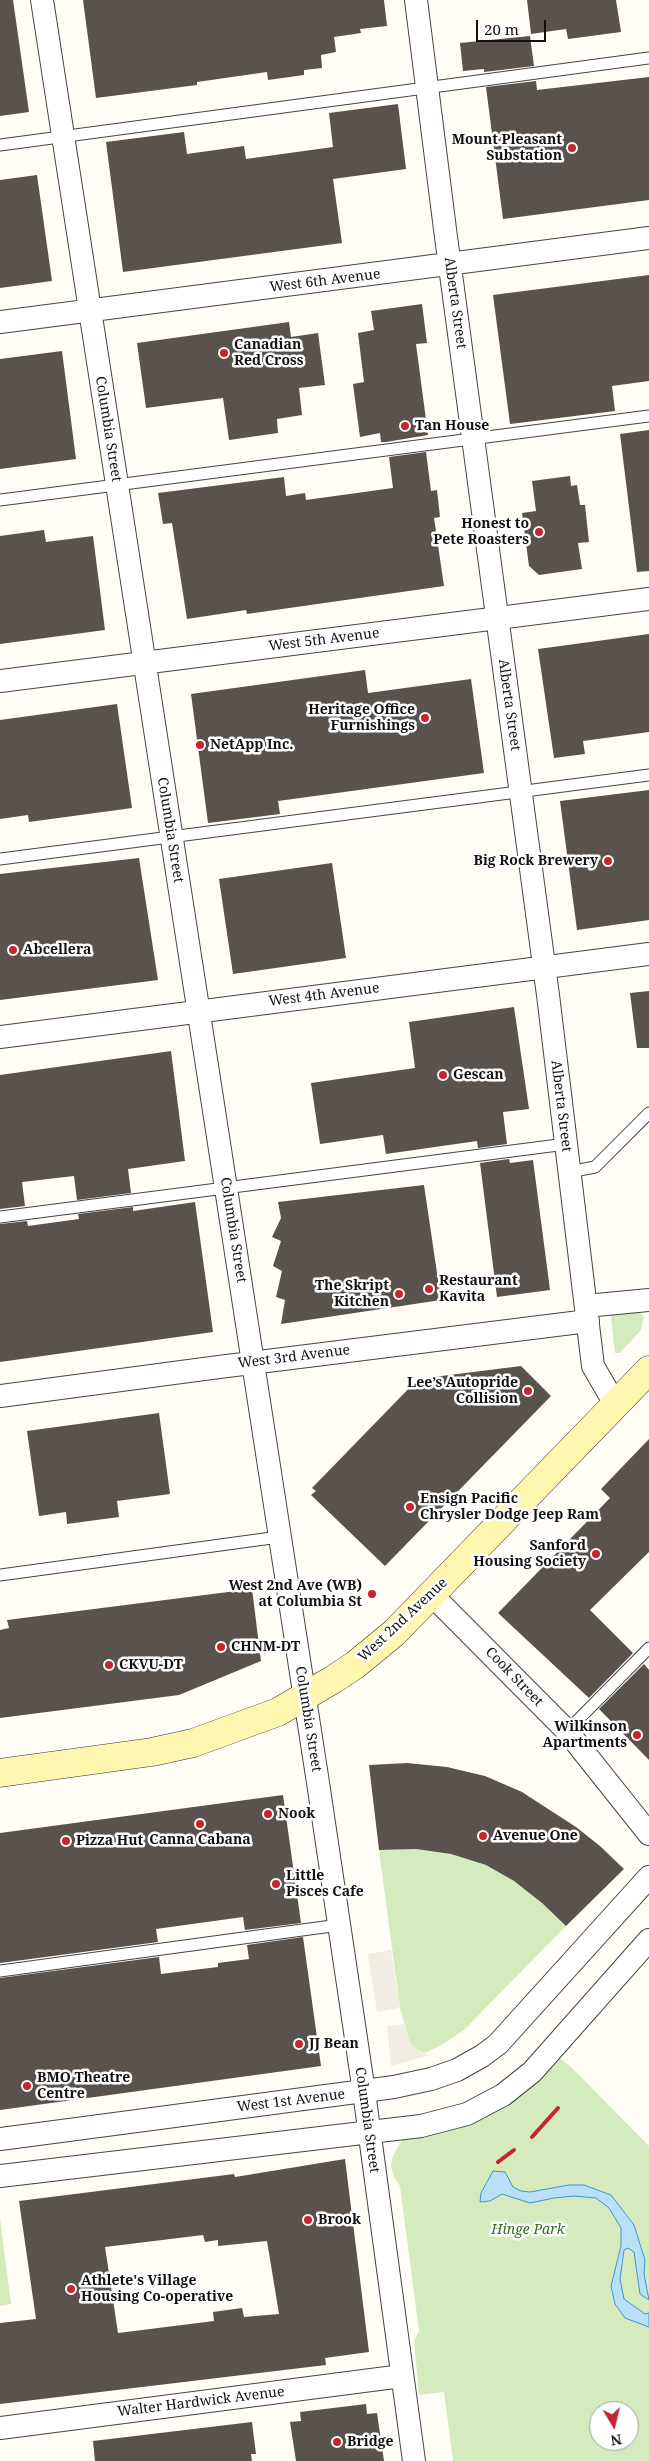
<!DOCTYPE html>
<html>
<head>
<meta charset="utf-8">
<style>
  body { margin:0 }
  #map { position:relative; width:649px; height:2461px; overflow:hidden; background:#fffdf5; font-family:"Noto Serif",serif }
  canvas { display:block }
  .north { position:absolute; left:589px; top:2401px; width:50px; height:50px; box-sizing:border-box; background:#fff; border:1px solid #a0a0a0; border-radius:50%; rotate:171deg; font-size:14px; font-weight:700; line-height:20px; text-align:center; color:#111 }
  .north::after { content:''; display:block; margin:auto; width:18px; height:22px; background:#c4262e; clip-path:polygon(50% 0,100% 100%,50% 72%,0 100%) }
  .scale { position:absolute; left:476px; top:20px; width:70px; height:22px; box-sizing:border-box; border:2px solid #111; border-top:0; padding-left:6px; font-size:15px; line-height:18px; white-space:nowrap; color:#111; -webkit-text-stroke:4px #fff; paint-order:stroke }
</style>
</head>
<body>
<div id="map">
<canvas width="649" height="2461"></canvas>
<div class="north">N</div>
<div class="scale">20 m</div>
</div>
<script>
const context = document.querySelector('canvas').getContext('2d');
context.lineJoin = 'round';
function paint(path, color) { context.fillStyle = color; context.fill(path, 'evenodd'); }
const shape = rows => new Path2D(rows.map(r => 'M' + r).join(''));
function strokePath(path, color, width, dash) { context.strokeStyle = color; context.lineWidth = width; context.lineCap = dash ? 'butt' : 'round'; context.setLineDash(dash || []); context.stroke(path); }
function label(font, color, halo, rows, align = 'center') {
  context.font = font + ' "Noto Serif",serif'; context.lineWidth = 5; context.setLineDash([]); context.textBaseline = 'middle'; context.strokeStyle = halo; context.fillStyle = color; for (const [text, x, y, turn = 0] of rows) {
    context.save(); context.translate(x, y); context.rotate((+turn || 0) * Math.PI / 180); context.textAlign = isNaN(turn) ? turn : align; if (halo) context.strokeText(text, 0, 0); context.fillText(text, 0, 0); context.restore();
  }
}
const green = shape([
  [640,1312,644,1317,641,1330,620,1353,615,1353,611,1317,612,1315],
  [416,1849,451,1854,486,1865,514,1881,542,1903,566,1926,464,2030,440,2046,424,2053,415,2049,410,2043,400,2008,379,1850],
  [558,2057,571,2067,649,2146,649,2461,453,2461,444,2392,419,2395,414,2341,419,2331,400,2186,393,2175,391,2165,393,2156,402,2140],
  [599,2411,629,2411,629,2441,599,2441],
  [0,2218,11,2304,0,2306]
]);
const plaza = shape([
  [391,1950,400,2008,377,2012,368,1954],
  [405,2024,410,2043,421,2053,430,2055,391,2066,387,2026]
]);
const water = shape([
  [493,2171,505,2172,513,2187,521,2191,530,2192,569,2185,584,2185,611,2195,634,2225,645,2260,644,2274,649,2300,640,2294,634,2252,628,2248,624,2250,620,2279,624,2299,645,2314,649,2313,649,2327,625,2318,615,2304,611,2286,621,2246,621,2228,609,2208,596,2198,574,2196,554,2198,530,2203,502,2194,490,2201,480,2202,481,2193,493,2171]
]);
const building = shape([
  [0,0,13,0,29,112,0,116],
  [83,0,384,0,387,26,360,29,361,33,334,37,336,52,321,55,322,68,304,70,304,75,268,80,267,72,197,82,197,85,96,98],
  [527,0,616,0,621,32,568,39,566,29,531,34],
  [530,36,534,66,484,72,484,69,463,71,460,43],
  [649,77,649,200,503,219,486,87,536,81,537,90],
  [398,104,406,169,333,179,342,243,123,272,106,142,184,132,187,154,244,146,246,159,333,147,329,113],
  [37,175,52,281,0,288,0,180],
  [649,275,649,381,612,386,615,411,510,424,493,295],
  [422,304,427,343,416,344,428,435,386,442,381,442,380,433,360,437,353,384,364,382,358,333,374,330,371,311],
  [289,322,291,337,318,333,325,385,299,388,302,415,277,419,278,433,229,440,223,398,146,408,137,343],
  [62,351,76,459,0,469,0,359],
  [649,430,649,571,637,572,620,434],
  [426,452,431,491,437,490,440,517,434,518,444,586,247,614,246,610,187,619,172,523,163,524,158,493,284,477,286,496,305,493,306,500,393,488,389,457],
  [570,476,571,486,577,485,580,505,585,505,589,542,578,543,582,569,539,575,529,566,522,513,536,511,532,481],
  [44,530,46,542,93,536,105,630,0,644,0,536],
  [649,634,649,732,583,741,585,754,554,758,538,649],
  [365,670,368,693,471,679,484,773,278,801,280,814,208,823,191,694],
  [117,704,132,808,29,822,28,815,0,819,0,720],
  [649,790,649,920,577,930,560,801],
  [139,858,158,980,0,1000,0,874],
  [332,863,346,958,233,974,219,879],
  [649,991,649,1048,637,1048,630,993],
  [514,1007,529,1109,503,1112,507,1144,478,1148,477,1141,386,1154,383,1135,320,1144,311,1083,415,1068,409,1022],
  [171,1051,185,1161,128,1169,131,1193,77,1200,74,1176,22,1182,25,1206,0,1209,0,1075],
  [509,1159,510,1163,533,1160,550,1290,497,1297,480,1163],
  [424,1185,441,1300,281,1324,285,1300,276,1297,282,1271,273,1266,281,1241,272,1237,281,1218,278,1202],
  [195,1202,213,1332,0,1362,0,1224,27,1221,28,1226,79,1219,78,1214,133,1207,133,1211],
  [521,1366,551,1396,385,1566,311,1495,316,1491,312,1488,418,1379],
  [159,1413,170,1494,117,1501,119,1517,67,1524,66,1512,39,1516,27,1431],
  [649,1439,649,1552,590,1610,633,1653,589,1698,498,1613,610,1498,601,1489],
  [252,1589,261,1661,179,1695,0,1718,0,1630,9,1628,7,1620],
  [644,1664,649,1670,649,1760,599,1709],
  [407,1763,447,1767,485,1776,522,1792,576,1827,600,1846,624,1869,566,1926,542,1903,514,1881,486,1865,451,1854,416,1849,379,1850,369,1765],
  [283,1795,301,1923,245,1930,243,1917,156,1929,158,1942,0,1963,0,1833],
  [303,1937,321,2066,0,2110,0,1978,159,1957,161,1974,218,1967,218,1963,249,1959,247,1945],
  [345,2159,369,2352,325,2358,326,2365,0,2404,0,2323,36,2319,19,2201,234,2174,235,2177],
  [203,2235,205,2242,218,2240,218,2246,267,2241,279,2314,244,2317,242,2308,213,2312,214,2321,118,2333,105,2247],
  [366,2404,367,2414,377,2413,384,2461,296,2461,290,2422,301,2421,300,2412],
  [252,2422,256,2454,251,2454,252,2461,95,2461,93,2441]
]);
const lane = shape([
  [0,145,649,58],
  [0,500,649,416],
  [0,859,649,775],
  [569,1172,595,1167,649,1113],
  [0,1217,566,1144],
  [0,1575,279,1537],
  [567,1731,649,1648],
  [0,1971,339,1925]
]);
const street = shape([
  [42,0,317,1776,364,2092,414,2461],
  [416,0,446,237,548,995,593,1366,615,1404],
  [0,322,649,238],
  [0,681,649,599],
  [0,1037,649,954],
  [586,1306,649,1300],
  [0,1396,219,1367,588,1321],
  [432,1595,567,1731,649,1834],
  [0,2139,394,2087,431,2079,457,2070,482,2056,498,2044,649,1877],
  [0,2176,421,2126,467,2114,503,2095,532,2072,649,1940],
  [0,2428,402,2376]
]);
const secondary = shape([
  [0,1773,152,1752,193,1743,278,1712,334,1679,355,1665,394,1633,649,1370]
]);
const rail = shape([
  [532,2137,558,2108],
  [498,2162,514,2150]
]);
const markers = [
  [572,148,5,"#c4262e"],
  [224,353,5,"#c4262e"],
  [405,426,5,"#c4262e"],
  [539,532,5,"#c4262e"],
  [425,718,5,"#c4262e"],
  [200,745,5,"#c4262e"],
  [608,861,5,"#c4262e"],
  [13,950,5,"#c4262e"],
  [443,1075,5,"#c4262e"],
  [429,1289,5,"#c4262e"],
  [399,1294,5,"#c4262e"],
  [528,1391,5,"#c4262e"],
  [410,1507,5,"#c4262e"],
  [596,1554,5,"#c4262e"],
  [372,1594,5,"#c4262e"],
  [221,1647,5,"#c4262e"],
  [109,1665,5,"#c4262e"],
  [637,1735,5,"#c4262e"],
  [268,1814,5,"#c4262e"],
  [200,1824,5,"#c4262e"],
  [483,1836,5,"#c4262e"],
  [66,1841,5,"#c4262e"],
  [276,1884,5,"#c4262e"],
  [299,2044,5,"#c4262e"],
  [27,2086,5,"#c4262e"],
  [308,2220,5,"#c4262e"],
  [71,2289,5,"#c4262e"],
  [337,2442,5,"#c4262e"]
];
const poiNames = [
  ["Mount Pleasant",562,140,"right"],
  ["Substation",562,156,"right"],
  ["Canadian",234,345],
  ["Red Cross",234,361],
  ["Tan House",415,426],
  ["Honest to",529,524,"right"],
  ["Pete Roasters",529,540,"right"],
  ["Heritage Office",415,710,"right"],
  ["Furnishings",415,726,"right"],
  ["NetApp Inc.",210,745],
  ["Big Rock Brewery",598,861,"right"],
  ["Abcellera",23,950],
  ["Gescan",453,1075],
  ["Restaurant",439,1281],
  ["Kavita",439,1297],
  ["The Skript",389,1286,"right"],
  ["Kitchen",389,1302,"right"],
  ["Lee’s Autopride",518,1383,"right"],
  ["Collision",518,1399,"right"],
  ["Ensign Pacific",420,1499],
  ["Chrysler Dodge Jeep Ram",420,1515],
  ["Sanford",586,1546,"right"],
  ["Housing Society",586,1562,"right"],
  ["West 2nd Ave (WB)",362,1586,"right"],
  ["at Columbia St",362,1602,"right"],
  ["CHNM-DT",231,1647],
  ["CKVU-DT",119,1665],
  ["Wilkinson",627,1727,"right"],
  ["Apartments",627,1743,"right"],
  ["Nook",278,1814],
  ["Avenue One",493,1836],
  ["Canna Cabana",200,1840,"center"],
  ["Pizza Hut",76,1841],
  ["Little",286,1876],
  ["Pisces Cafe",286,1892],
  ["JJ Bean",309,2044],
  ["BMO Theatre",37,2078],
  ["Centre",37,2094],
  ["Brook",318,2220],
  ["Athlete's Village",81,2281],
  ["Housing Co-operative",81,2297],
  ["Bridge",347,2442]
];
const streetNames = [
  ["West 6th Avenue",325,281,-7],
  ["Alberta Street",455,303,82],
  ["Columbia Street",108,429,81],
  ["West 5th Avenue",324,640,-7],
  ["Alberta Street",509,705,82],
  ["Columbia Street",170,830,81],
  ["West 4th Avenue",324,995,-7],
  ["Alberta Street",561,1106,83],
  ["Columbia Street",233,1230,81],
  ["West 3rd Avenue",294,1357,-7],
  ["West 2nd Avenue",403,1620,-43],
  ["Cook Street",514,1677,46],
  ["Columbia Street",308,1719,81],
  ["West 1st Avenue",291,2101,-7],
  ["Columbia Street",367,2120,82],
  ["Walter Hardwick Avenue",201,2402,-7]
];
const parkNames = [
  ["Hinge Park",528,2230]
];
paint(green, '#d5ebbd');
paint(plaza, '#f1ede2');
paint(water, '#b9e0f7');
strokePath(water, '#3f96cf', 1);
paint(building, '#5a524d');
strokePath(lane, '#444', 13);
strokePath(street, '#444', 24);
strokePath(secondary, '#333', 29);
strokePath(lane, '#fff', 11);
strokePath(street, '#fff', 22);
strokePath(secondary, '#fff6b0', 28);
strokePath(rail, '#c4262e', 4);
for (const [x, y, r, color] of markers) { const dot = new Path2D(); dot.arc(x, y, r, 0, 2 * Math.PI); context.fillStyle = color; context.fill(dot); strokePath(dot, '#fff', 2); }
label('bold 14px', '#111', '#fff', poiNames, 'left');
label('14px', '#111', '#fff', streetNames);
label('italic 14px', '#2f6b1f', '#fff', parkNames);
</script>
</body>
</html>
